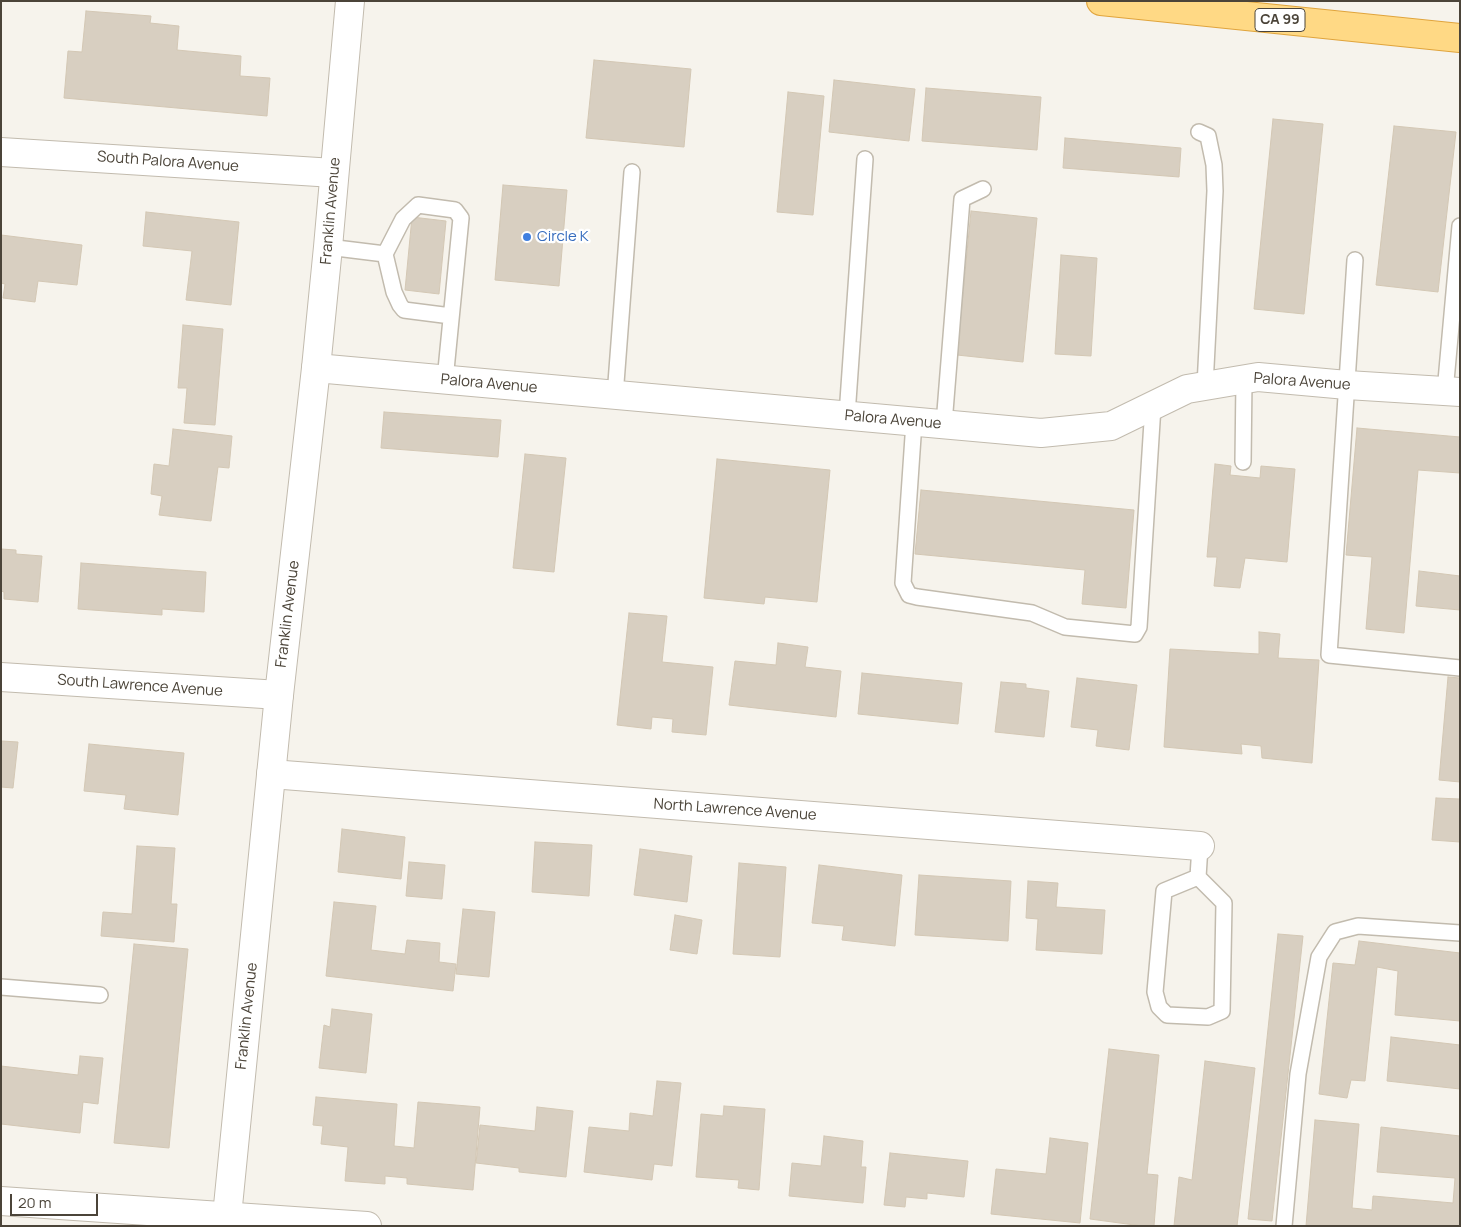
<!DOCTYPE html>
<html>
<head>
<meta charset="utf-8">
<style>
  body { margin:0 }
  #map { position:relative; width:1461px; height:1227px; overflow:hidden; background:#f6f3ec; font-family:Manrope,sans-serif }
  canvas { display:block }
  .frame { position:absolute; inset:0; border:2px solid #4b4439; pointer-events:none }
  .scale { position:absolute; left:10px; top:1194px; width:88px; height:22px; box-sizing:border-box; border:2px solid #4b4439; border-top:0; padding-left:6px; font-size:15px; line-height:18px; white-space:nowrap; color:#4b4439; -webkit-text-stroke:4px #fff; paint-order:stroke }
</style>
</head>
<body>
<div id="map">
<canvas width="1461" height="1227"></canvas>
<div class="frame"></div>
<div class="scale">20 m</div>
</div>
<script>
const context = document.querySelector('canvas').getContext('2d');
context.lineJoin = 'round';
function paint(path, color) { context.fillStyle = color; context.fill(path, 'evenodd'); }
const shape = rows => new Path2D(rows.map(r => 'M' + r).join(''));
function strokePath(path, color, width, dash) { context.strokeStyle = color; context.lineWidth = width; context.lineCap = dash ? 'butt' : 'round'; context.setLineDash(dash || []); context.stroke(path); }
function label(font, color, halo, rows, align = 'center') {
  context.font = font + ' Manrope,sans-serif'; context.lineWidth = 4.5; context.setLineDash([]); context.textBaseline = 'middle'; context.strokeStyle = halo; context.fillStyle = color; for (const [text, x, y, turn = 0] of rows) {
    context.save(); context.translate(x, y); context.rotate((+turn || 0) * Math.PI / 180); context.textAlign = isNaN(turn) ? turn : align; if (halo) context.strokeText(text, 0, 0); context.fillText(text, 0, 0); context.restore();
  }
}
const building = shape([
  [86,11,151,16,150,23,179,26,177,50,241,56,240,76,270,78,267,116,64,98,68,51,82,52,86,11],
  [594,60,691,69,684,147,586,138,594,60],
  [834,80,915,89,909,141,829,132,834,80],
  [926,88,1041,97,1037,150,922,141,926,88],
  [788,92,824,96,813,215,777,212,788,92],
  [1273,119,1323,124,1304,314,1254,309,1273,119],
  [1394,126,1456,132,1438,292,1376,285,1394,126],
  [1065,138,1181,148,1179,177,1063,168,1065,138],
  [503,185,567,190,559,286,495,280,503,185],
  [971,211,1037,218,1023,362,957,355,971,211],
  [146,212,239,222,231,305,186,300,192,251,143,246,146,212],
  [412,217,446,221,439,294,405,290,412,217],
  [1,235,82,245,77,285,38,281,35,302,3,298,5,284,1,283,1,235],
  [1061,255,1097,258,1091,356,1055,354,1061,255],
  [183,325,223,329,215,425,184,423,187,388,178,388,183,325],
  [384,412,501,420,498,457,381,448,384,412],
  [1357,428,1460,437,1460,473,1418,470,1404,633,1366,629,1372,557,1346,555,1357,428],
  [173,429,232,436,229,468,218,467,211,521,159,515,162,496,151,494,154,464,169,466,173,429],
  [525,454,566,458,554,572,513,568,525,454],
  [717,459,830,470,817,602,765,597,764,604,704,598,717,459],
  [1215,464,1231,466,1230,475,1260,478,1261,466,1295,469,1287,562,1245,558,1240,588,1214,586,1217,557,1207,557,1215,464],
  [921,490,1134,510,1126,608,1082,604,1085,570,915,554,921,490],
  [1,549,16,550,16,554,42,556,38,602,4,599,4,592,1,591,1,549],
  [81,563,206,572,204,612,162,609,162,615,78,609,81,563],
  [1419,571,1460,576,1460,610,1416,606,1419,571],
  [629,613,667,616,662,662,713,667,706,735,672,732,673,719,652,717,651,729,617,725,629,613],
  [1259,632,1280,634,1278,658,1319,660,1312,763,1262,758,1261,746,1241,744,1242,754,1164,747,1170,649,1259,654,1259,632],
  [778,643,808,647,805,667,841,671,836,717,729,705,735,661,776,665,778,643],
  [862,673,962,683,958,724,858,714,862,673],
  [1448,677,1460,678,1460,782,1439,780,1448,677],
  [1077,678,1137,685,1129,750,1096,746,1098,730,1071,727,1077,678],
  [1001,682,1026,684,1026,688,1049,691,1044,737,995,732,1001,682],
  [1,741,18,742,13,788,1,787,1,741],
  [89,744,184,753,178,815,124,809,126,795,84,791,89,744],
  [1436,798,1460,799,1460,842,1432,840,1436,798],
  [342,829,405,837,401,879,338,872,342,829],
  [535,842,592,845,589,896,532,892,535,842],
  [137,846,175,848,171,904,177,904,174,942,101,936,103,912,132,914,137,846],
  [640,849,692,856,687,902,634,895,640,849],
  [409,862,445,865,442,899,406,896,409,862],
  [739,863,786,867,780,957,733,954,739,863],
  [819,865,902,875,895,946,842,940,844,926,812,923,819,865],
  [919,875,1011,881,1008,941,915,935,919,875],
  [1028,881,1058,883,1056,907,1105,910,1102,954,1036,950,1038,919,1026,918,1028,881],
  [334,902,376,906,371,950,405,954,407,940,440,943,439,962,456,964,453,991,326,976,334,902],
  [463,909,495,912,489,977,456,974,463,909],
  [675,915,702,920,697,954,670,950,675,915],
  [1278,934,1303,936,1272,1221,1248,1219,1278,934],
  [1359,941,1460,953,1460,1021,1395,1015,1398,971,1377,967,1365,1081,1351,1080,1347,1098,1319,1094,1333,963,1355,965,1359,941],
  [134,944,188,949,169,1148,114,1143,134,944],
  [332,1009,372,1014,366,1073,319,1068,324,1025,330,1027,332,1009],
  [1391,1037,1460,1045,1460,1089,1387,1081,1391,1037],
  [1109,1049,1159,1055,1147,1174,1158,1175,1154,1226,1142,1226,1090,1219,1109,1049],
  [80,1056,103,1058,98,1104,83,1102,80,1133,1,1124,1,1066,78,1075,80,1056],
  [1205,1061,1255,1068,1237,1226,1174,1226,1179,1177,1192,1180,1205,1061],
  [657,1081,681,1083,672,1166,654,1164,652,1180,584,1172,589,1127,629,1131,630,1113,653,1116,657,1081],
  [316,1097,397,1104,394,1146,414,1148,418,1102,480,1107,473,1190,407,1184,407,1178,385,1176,385,1184,345,1181,348,1147,321,1144,323,1126,313,1125,316,1097],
  [724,1106,765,1109,759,1190,738,1188,739,1180,696,1177,701,1114,723,1116,724,1106],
  [537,1107,573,1111,566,1177,519,1172,519,1168,476,1163,480,1125,535,1131,537,1107],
  [1315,1120,1359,1124,1352,1208,1372,1210,1373,1196,1453,1203,1455,1178,1377,1172,1381,1127,1460,1136,1460,1226,1306,1226,1315,1120],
  [824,1136,863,1141,861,1167,866,1167,863,1203,789,1196,792,1163,821,1166,824,1136],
  [1050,1138,1088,1143,1080,1223,991,1214,996,1169,1046,1174,1050,1138],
  [890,1153,968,1161,964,1197,927,1193,927,1199,906,1197,905,1207,884,1205,890,1153]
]);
const service = shape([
  [1199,132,1208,136,1214,165,1215,191,1205,386],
  [328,247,385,254,403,219,418,205,455,210,461,218,445,380],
  [385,254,394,292,400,305,404,310,451,316],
  [1355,260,1329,655,1460,668],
  [1445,392,1460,226],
  [615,396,632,172],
  [847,415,865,159],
  [914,422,903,583,909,595,917,597,1032,613,1065,627,1135,634,1139,627,1153,406],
  [944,424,962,199,983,189],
  [1243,462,1244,380],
  [1198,877,1224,903,1222,1011,1208,1017,1167,1015,1159,1007,1155,992,1164,891,1198,877],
  [1198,877,1200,846],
  [1,987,100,995],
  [1284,1226,1298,1074,1319,957,1335,932,1358,926,1460,933]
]);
const minor = shape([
  [1,152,334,173],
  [316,368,1041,433,1111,426,1187,389,1258,377,1347,385,1460,392],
  [1,677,279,695],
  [271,774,1200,846],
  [1,1201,367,1226]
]);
const tertiary = shape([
  [226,1226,279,695,316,368,328,247,350,1]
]);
const trunk = shape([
  [1101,1,1460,38]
]);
const markers = [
  [527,237,5,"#3f7fe0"]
];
const shields = [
  [1280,20,50]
];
const shieldNames = [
  ["CA 99",1280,20]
];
const streetNames = [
  ["South Palora Avenue",168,162,4],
  ["Franklin Avenue",331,211,-85],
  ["Palora Avenue",1302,382,4],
  ["Palora Avenue",489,384,5],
  ["Palora Avenue",893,420,5],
  ["Franklin Avenue",288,614,-83],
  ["South Lawrence Avenue",140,686,4],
  ["North Lawrence Avenue",735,810,4],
  ["Franklin Avenue",247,1016,-84]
];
const shopNames = [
  ["Circle K",537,237]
];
paint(building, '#d8cfc1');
strokePath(building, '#d3c7b4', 1);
strokePath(service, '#c2bbae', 18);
strokePath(minor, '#c2bbae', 30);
strokePath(tertiary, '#c2bbae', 30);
strokePath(trunk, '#e0a43c', 30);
strokePath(service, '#fff', 15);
strokePath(minor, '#fff', 28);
strokePath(tertiary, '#fff', 28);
strokePath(trunk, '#ffd985', 28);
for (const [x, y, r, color] of markers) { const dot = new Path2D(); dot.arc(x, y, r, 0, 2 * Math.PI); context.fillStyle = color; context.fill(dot); strokePath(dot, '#fff', 2); }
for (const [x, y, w] of shields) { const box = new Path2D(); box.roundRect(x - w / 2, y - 11.5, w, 23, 4); context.fillStyle = '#fff'; context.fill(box); strokePath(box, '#4b4439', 1); }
label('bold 14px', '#4b4439', null, shieldNames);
label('15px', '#4b4439', '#fff', streetNames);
label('15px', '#366cbe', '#fff', shopNames, 'left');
</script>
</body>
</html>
